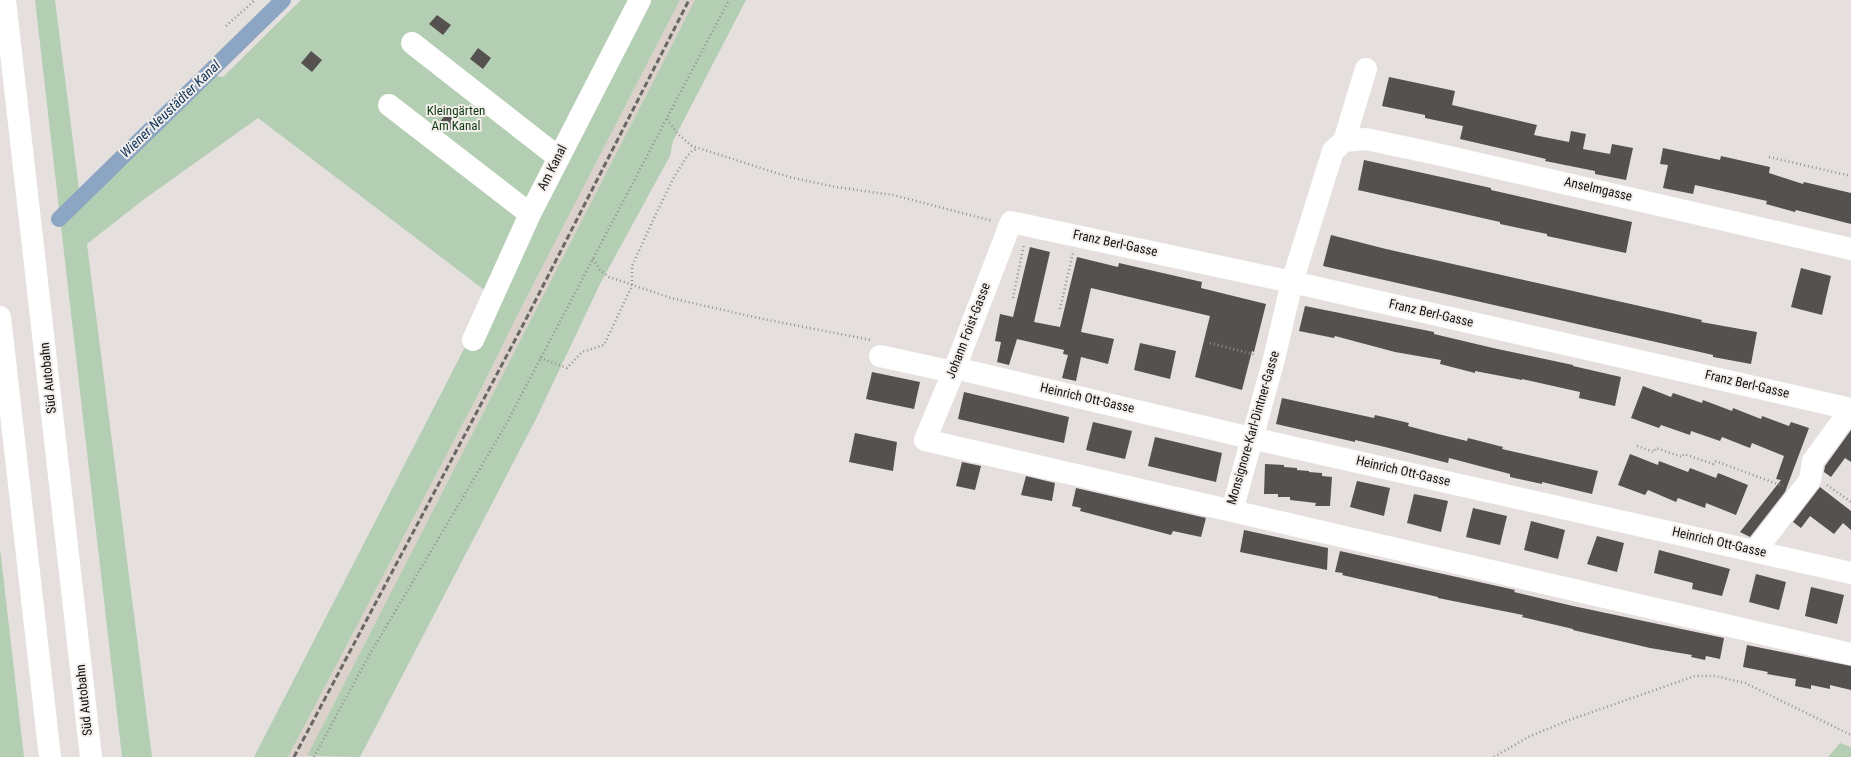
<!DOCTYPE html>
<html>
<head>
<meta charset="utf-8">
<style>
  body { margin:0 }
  canvas { display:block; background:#e5e0de }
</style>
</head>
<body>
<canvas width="1851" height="757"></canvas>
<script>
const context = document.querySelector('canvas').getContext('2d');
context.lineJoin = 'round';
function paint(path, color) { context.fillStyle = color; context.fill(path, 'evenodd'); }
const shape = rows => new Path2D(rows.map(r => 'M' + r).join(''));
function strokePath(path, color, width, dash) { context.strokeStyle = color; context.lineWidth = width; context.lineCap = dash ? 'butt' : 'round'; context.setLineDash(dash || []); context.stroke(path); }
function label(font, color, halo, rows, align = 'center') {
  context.font = font + ' "Roboto Condensed",sans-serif'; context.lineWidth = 4; context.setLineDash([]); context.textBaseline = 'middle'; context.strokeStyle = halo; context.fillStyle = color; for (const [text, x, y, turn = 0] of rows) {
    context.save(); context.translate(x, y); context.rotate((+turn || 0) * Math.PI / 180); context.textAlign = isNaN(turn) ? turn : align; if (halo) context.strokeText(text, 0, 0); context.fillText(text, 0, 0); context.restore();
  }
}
const built = shape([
  [680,0,695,0,307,756,288,757,481,389,518,314]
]);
const green = shape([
  [35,0,55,0,79,189,199,73,223,77,301,0,680,0,518,314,481,389,288,757,254,757,465,347,497,302,483,289,258,118,143,200,87,244,152,757,122,757],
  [695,0,746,0,673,141,670,156,600,284,537,417,360,757,307,756],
  [0,548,24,757,0,757],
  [1840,743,1851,747,1851,757,1828,757]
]);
const canal = shape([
  [59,219,283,0]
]);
const building = shape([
  [437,15,451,25,443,35,429,24],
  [478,48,491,58,483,69,470,59],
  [311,51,322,60,312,72,301,63],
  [1389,77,1455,91,1452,105,1537,125,1534,135,1569,142,1571,131,1586,134,1583,149,1610,154,1612,144,1633,148,1626,180,1595,174,1595,171,1545,161,1546,159,1460,139,1463,126,1425,118,1425,115,1382,106],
  [451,107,461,115,450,130,440,122],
  [1663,148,1720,160,1721,156,1770,167,1769,173,1803,184,1804,182,1851,193,1851,224,1796,210,1795,212,1766,204,1767,201,1695,185,1693,194,1663,188,1668,165,1660,164],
  [1364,160,1491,188,1491,190,1632,222,1626,253,1547,236,1547,234,1500,224,1500,222,1358,190],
  [1331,235,1386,249,1702,320,1701,322,1757,332,1751,364,1713,357,1713,355,1323,266],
  [1030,247,1050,252,1034,322,1060,327,1077,257,1118,267,1119,263,1202,282,1201,288,1266,304,1254,352,1252,351,1242,390,1195,377,1210,316,1091,288,1081,332,1114,339,1108,364,1081,357,1076,381,1062,378,1068,355,1063,354,1064,350,1017,339,1009,365,997,362,1001,342,995,341,1000,314,1013,317],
  [1801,268,1831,276,1822,315,1791,307],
  [1305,306,1434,332,1434,334,1493,348,1573,365,1573,366,1621,377,1615,406,1579,398,1580,392,1522,379,1522,380,1475,371,1475,373,1440,364,1441,360,1395,352,1335,336,1334,338,1299,331],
  [1140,343,1176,351,1170,379,1134,370],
  [872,372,920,382,914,409,866,399],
  [1643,386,1671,397,1673,393,1702,403,1703,400,1732,411,1733,408,1761,419,1762,416,1789,426,1791,422,1809,428,1785,492,1750,537,1740,532,1781,480,1776,479,1784,456,1752,443,1750,448,1722,437,1720,441,1691,431,1690,435,1661,425,1659,428,1631,418],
  [964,392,1069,417,1064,443,958,419],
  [1282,398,1374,418,1375,415,1409,423,1408,426,1438,434,1467,441,1468,438,1503,447,1502,449,1598,471,1592,494,1542,482,1542,484,1510,477,1510,474,1449,458,1448,463,1385,447,1355,440,1355,442,1276,424],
  [1093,422,1132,431,1125,459,1086,450],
  [1851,430,1851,462,1845,458,1831,477,1824,472,1825,466],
  [855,433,897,442,893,471,849,462],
  [1155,437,1222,453,1216,482,1148,466],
  [1630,454,1658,465,1659,461,1688,472,1690,468,1716,478,1718,473,1748,485,1736,515,1706,503,1705,508,1678,498,1676,502,1648,490,1645,495,1618,485],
  [962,462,981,466,975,490,956,486],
  [1265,464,1284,465,1284,467,1297,468,1297,470,1309,471,1309,472,1322,473,1322,476,1332,477,1330,506,1315,506,1316,503,1290,500,1290,497,1278,497,1278,494,1264,494],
  [1026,476,1055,483,1052,501,1021,495],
  [1357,481,1390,488,1384,516,1350,507],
  [1820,487,1851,511,1851,530,1843,523,1834,534,1810,516,1801,528,1793,522],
  [1076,488,1206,518,1201,537,1173,531,1171,535,1080,511,1081,508,1072,506],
  [1414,494,1448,501,1441,532,1407,523],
  [1473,508,1507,516,1500,545,1466,537],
  [1531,521,1565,530,1558,559,1524,550],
  [1244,530,1328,548,1327,570,1240,552],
  [1597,536,1624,543,1617,572,1587,564],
  [1659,550,1730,569,1722,596,1692,589,1693,583,1654,573],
  [1340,551,1515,590,1514,592,1573,606,1724,638,1720,659,1706,656,1705,660,1691,657,1692,655,1650,648,1573,630,1573,629,1522,617,1523,615,1438,598,1438,597,1342,575,1343,573,1335,572],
  [1756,574,1786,582,1779,610,1749,602],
  [1811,587,1844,595,1837,624,1805,616],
  [1747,645,1851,666,1851,690,1830,685,1830,689,1811,685,1811,689,1795,686,1796,679,1767,674,1768,672,1743,667]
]);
const path = shape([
  [226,26,255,0],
  [667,119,678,134,692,146,789,177,836,187,893,195,993,221],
  [1769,157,1851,176],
  [593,259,600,270,609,277,671,298,758,318,871,340],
  [1013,298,1024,244],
  [1060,309,1073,253],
  [1210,343,1256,355],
  [540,358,567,368,582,352,604,345,632,286,632,266,655,216,674,177,686,158,692,151,698,148],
  [1637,446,1654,452,1656,448,1682,457,1684,454,1713,464,1715,461,1783,486],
  [1827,485,1851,502],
  [314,757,367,659,504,428,729,0],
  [1494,757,1528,737,1572,719,1695,676,1715,676,1745,683,1851,735]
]);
const minor = shape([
  [412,43,559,158],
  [389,105,530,214],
  [1344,141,1366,139,1432,153,1851,249],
  [473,340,530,214,640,0],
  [880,356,953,372],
  [955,368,1251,438,1851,573],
  [1851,409,1292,282,1011,222,955,368,925,440,1851,654],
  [1232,511,1274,359,1292,282,1333,151,1344,141,1366,69],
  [1755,551,1810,480,1813,461,1851,409]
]);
const highway = shape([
  [5,0,91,757],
  [0,317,50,757]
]);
const rail = shape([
  [294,757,524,323,689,0]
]);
const parkNames = [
  ["Kleingärten",456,112],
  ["Am Kanal",456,127]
];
const streetNames = [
  ["Am Kanal",553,168,-63],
  ["Anselmgasse",1598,190,13],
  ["Franz Berl-Gasse",1115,244,12],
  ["Franz Berl-Gasse",1431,314,13],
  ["Johann Foist-Gasse",969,331,-69],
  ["Süd Autobahn",49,378,-96],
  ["Franz Berl-Gasse",1747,385,13],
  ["Heinrich Ott-Gasse",1087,399,13],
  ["Monsignore-Karl-Dintner-Gasse",1254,428,-74],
  ["Heinrich Ott-Gasse",1403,472,13],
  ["Heinrich Ott-Gasse",1719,543,13],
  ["Süd Autobahn",85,700,-96]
];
const waterNames = [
  ["Wiener Neustädter Kanal",171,110,-44]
];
paint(built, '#dbd0ca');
paint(green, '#b4ceb3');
strokePath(canal, '#8ca5c2', 16);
paint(building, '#555150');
strokePath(path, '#93908e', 2.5, [1, 3]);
strokePath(minor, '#fff', 22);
strokePath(highway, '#fff', 22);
strokePath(rail, '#696765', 3, [6, 3]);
label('13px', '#113a12', '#f2eeeb', parkNames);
label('13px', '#131211', '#f2eeeb', streetNames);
label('italic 14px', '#0c3158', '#f2eeeb', waterNames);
</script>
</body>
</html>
